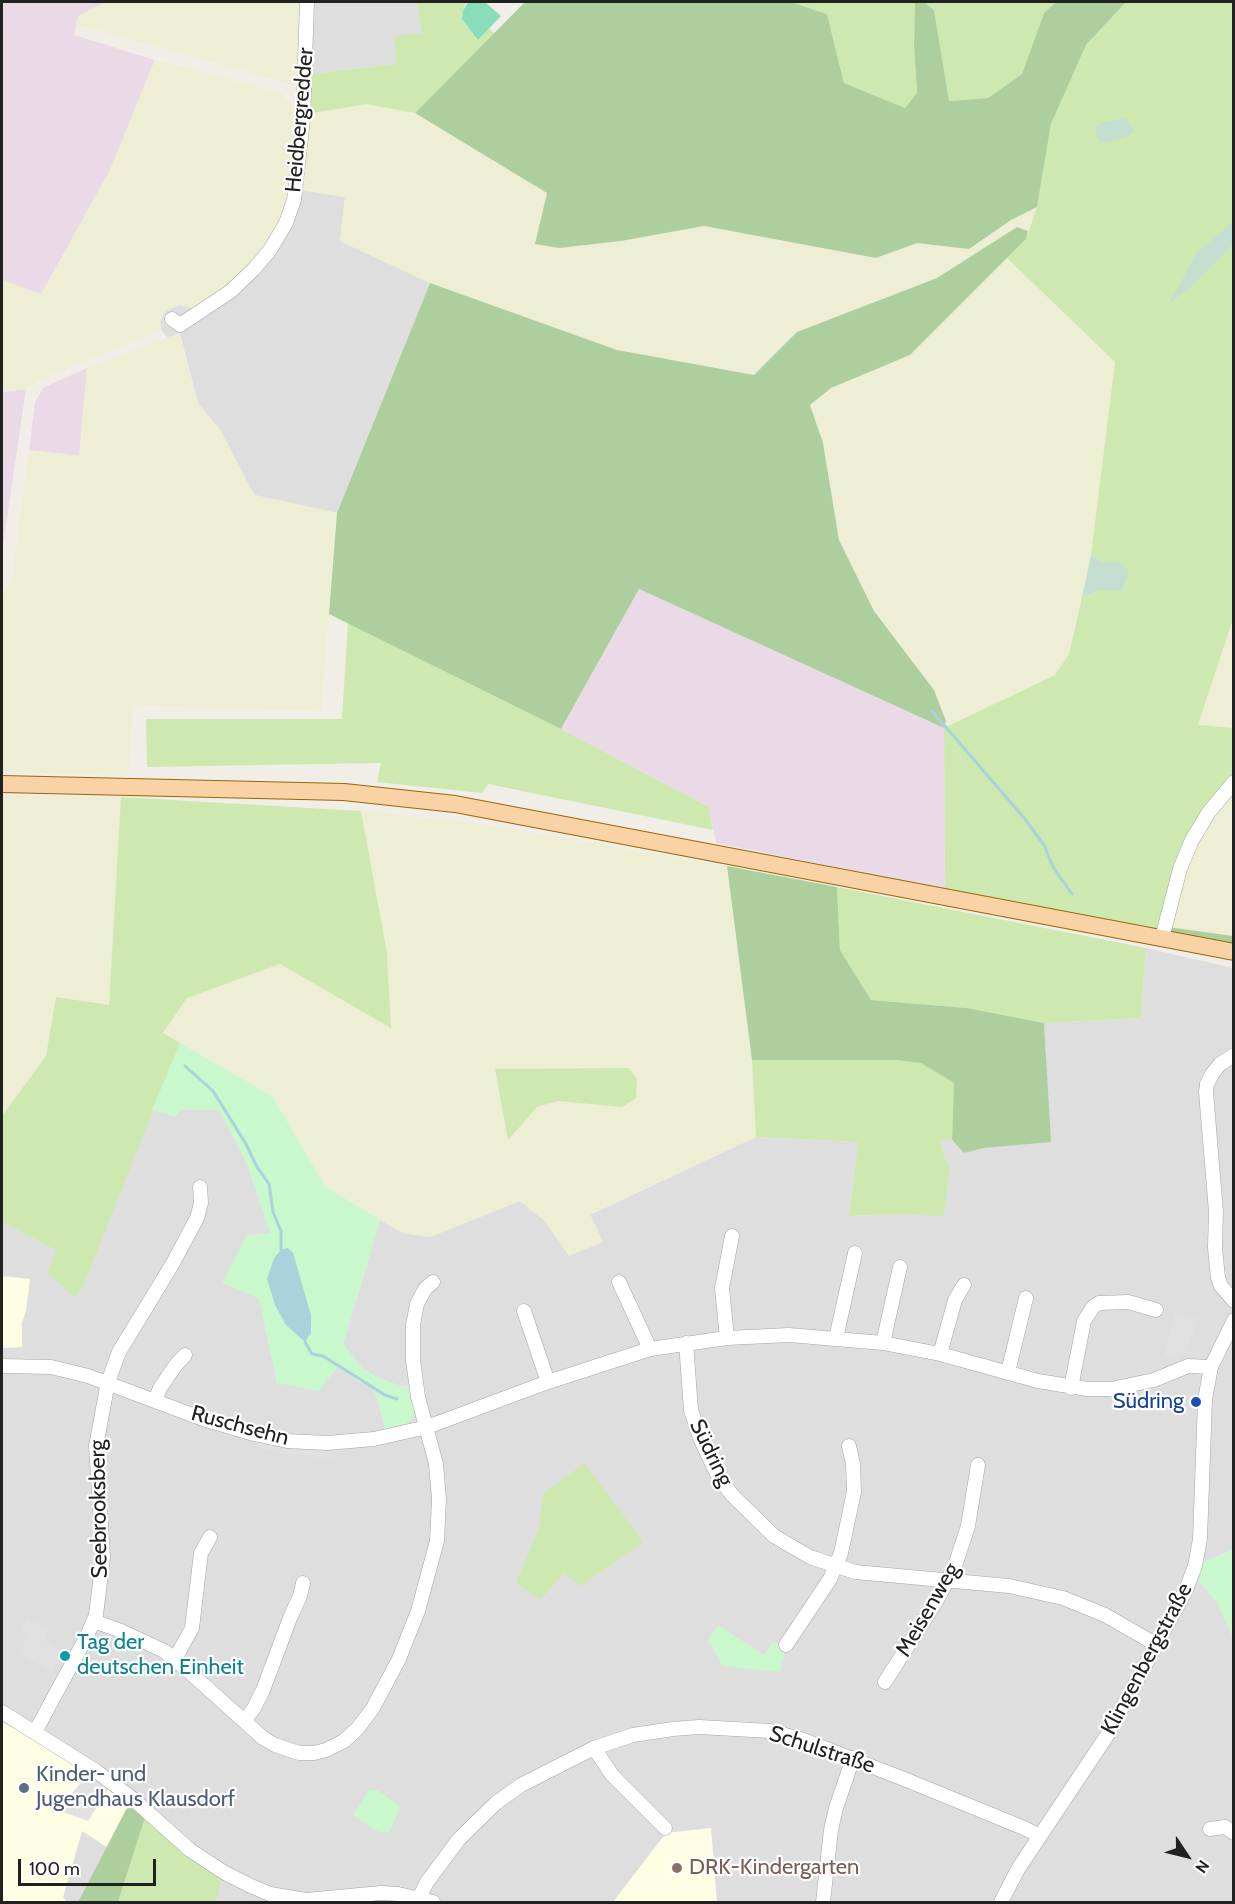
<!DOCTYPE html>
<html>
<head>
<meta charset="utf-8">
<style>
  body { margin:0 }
  #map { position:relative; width:1235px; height:1904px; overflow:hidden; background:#f1eee8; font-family:Cabin,sans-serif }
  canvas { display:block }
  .frame { position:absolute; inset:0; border:3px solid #212121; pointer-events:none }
  .north { position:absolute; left:1157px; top:1826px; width:60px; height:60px; -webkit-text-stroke:4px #fff; paint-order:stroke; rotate:125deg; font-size:16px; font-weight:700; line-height:24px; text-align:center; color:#212121 }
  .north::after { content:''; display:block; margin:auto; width:21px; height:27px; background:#212121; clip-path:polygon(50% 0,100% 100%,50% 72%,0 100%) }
  .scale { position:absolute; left:18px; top:1859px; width:138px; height:27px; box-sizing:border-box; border:3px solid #212121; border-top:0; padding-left:8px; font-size:18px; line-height:21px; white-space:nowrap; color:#212121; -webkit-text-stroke:4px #fff; paint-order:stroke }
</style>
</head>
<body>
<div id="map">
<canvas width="1235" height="1904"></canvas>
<div class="frame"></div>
<div class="north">N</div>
<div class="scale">100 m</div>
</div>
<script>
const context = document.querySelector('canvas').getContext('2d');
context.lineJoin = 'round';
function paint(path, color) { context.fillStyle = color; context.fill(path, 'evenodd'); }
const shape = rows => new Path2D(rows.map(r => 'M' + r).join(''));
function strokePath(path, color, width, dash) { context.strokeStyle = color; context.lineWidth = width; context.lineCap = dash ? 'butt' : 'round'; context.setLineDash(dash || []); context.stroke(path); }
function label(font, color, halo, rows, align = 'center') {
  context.font = font + ' Cabin,sans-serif'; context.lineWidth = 4.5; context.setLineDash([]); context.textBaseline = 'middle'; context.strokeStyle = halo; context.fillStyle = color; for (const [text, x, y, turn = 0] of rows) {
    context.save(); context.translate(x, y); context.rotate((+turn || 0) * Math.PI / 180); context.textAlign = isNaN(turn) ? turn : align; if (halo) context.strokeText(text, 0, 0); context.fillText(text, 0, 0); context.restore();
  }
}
const residential = shape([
  [302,2,417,2,422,33,396,64,310,74],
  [289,188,345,197,340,241,430,283,337,513,254,495,221,431,198,403,180,333,168,338,161,330,160,321,166,311,179,305,280,222],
  [1146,948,1233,968,1233,1902,216,1902,223,1877,129,1805,78,1902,67,1902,63,1897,82,1831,62,1754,2,1722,2,1222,57,1250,85,1282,152,1110,175,1116,181,1110,219,1110,246,1161,271,1233,259,1297,277,1383,338,1367,356,1380,374,1389,386,1430,410,1387,397,1385,374,1376,362,1368,343,1344,380,1220,403,1233,430,1237,520,1201,545,1221,570,1256,590,1215,756,1137,858,1142,849,1216,897,1214,945,1159,941,1140,952,1140,964,1153,984,1148,1050,1141,1044,1023,1141,1018]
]);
const industrial = shape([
  [2,2,105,2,79,16,74,35,155,60,110,170,41,295,2,280],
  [87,368,80,456,29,450,35,402,43,388],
  [26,389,2,552,2,392],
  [639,589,944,728,945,889,716,843,709,807,561,729]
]);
const education = shape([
  [2,1276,30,1279,26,1311,22,1323,22,1347,2,1348],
  [2,1722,62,1754,129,1804,107,1847,82,1831,63,1897,67,1902,2,1902],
  [711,1828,717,1902,613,1902,666,1833]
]);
const farmland = shape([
  [105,2,302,2,301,74,294,85,76,24,78,16],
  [155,60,281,93,297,110,289,188,280,222,265,247,233,281,193,309,179,305,166,311,160,321,161,330,44,378,26,389,2,392,2,280,41,294,110,170],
  [366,104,415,113,548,193,535,244,559,248,621,241,704,226,876,258,917,243,969,249,1011,220,1037,207,1028,231,1017,227,937,278,797,332,754,375,617,350,430,283,340,241,345,197,302,190,308,114],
  [1007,258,1115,362,1091,555,1069,654,1055,675,944,728,946,721,934,690,874,611,839,540,823,443,810,405,831,388,910,355],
  [179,333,198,403,221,431,254,495,337,513,321,711,133,705,128,776,2,771,2,598,12,579,29,450,79,456,87,368],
  [1232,616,1233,728,1198,726],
  [1233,787,1233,936,1168,927,1196,837],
  [2,795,121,797,109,1005,56,997,46,1056,2,1116],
  [361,811,475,823,727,866,752,1060,756,1137,590,1214,603,1242,569,1256,545,1221,520,1201,430,1237,403,1233,325,1186,272,1096,163,1033,187,998,280,964,391,1027,387,953],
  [495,1069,622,1107,558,1101,537,1107,508,1139]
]);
const grass = shape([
  [417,2,468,2,465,4,462,19,478,40,489,28,494,33,415,113,366,104,308,114,310,74,396,64,395,36,422,33],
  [791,2,915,2,914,45,917,93,905,108,844,83,827,14],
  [924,2,1056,2,1044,13,1022,74,988,98,948,101,934,10],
  [1126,2,1233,2,1234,616,1198,725,1233,728,1233,779,1207,812,1157,931,945,889,944,728,1055,675,1069,654,1082,597,1102,590,1122,590,1104,563,1091,555,1115,362,1007,258,1026,239,1037,207,1051,124,1086,45],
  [348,623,561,729,709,807,713,830,488,784,482,793,377,782,381,763,147,767,146,719,342,719],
  [121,797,361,811,387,953,391,1028,280,964,187,998,163,1033,180,1043,85,1282,75,1298,48,1273,56,1250,2,1222,2,1116,46,1056,56,997,109,1005],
  [837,887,1146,948,1141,1018,1044,1023,967,1008,871,1000,840,950],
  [752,1060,896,1060,921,1063,954,1083,952,1140,941,1141,945,1159,950,1166,944,1216,897,1214,849,1216,858,1142,756,1137],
  [628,1068,637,1079,636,1098,622,1107,558,1101,537,1107,508,1140,495,1069],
  [585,1463,643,1542,581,1586,564,1573,540,1600,516,1583,539,1528,543,1493],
  [145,1818,223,1877,216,1902,118,1902]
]);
const forest = shape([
  [525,2,791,2,827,14,844,83,905,108,917,93,914,45,915,2,924,2,934,10,949,101,988,98,1022,74,1044,13,1056,2,1126,2,1086,45,1051,124,1037,207,1011,220,969,249,917,243,876,258,704,226,621,241,559,248,535,244,547,193,415,113],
  [1017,227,1028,231,1026,239,910,355,831,388,810,405,823,443,839,540,874,611,934,690,946,721,944,728,639,589,561,729,329,614,337,513,430,283,617,350,754,375,797,332,937,278],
  [727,866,837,887,840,950,871,1000,967,1008,1044,1023,1051,1142,984,1148,964,1153,952,1140,954,1083,921,1063,896,1060,752,1060],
  [1168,927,1233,936,1233,948,1170,934],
  [129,1804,145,1818,118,1902,78,1902]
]);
const wetland = shape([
  [1125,118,1135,131,1126,137,1100,143,1095,128,1100,123],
  [1233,222,1233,244,1192,286,1169,304,1197,252],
  [1091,555,1104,563,1118,562,1129,571,1122,590,1102,590,1082,597]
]);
const park = shape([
  [180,1043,272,1096,325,1186,380,1220,343,1344,362,1368,374,1376,397,1385,410,1387,414,1410,412,1419,404,1426,386,1431,374,1389,356,1380,338,1367,318,1391,277,1383,259,1298,222,1283,247,1235,270,1233,246,1161,219,1110,181,1110,175,1116,152,1110],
  [1233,1549,1233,1638,1217,1603,1197,1579,1203,1562],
  [718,1625,764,1655,774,1641,786,1650,780,1672,722,1666,712,1646,707,1642],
  [369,1790,377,1790,400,1806,390,1832,383,1833,377,1831,353,1815]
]);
const pitch = shape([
  [468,2,485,2,501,16,478,40,462,19,463,11]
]);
const parking = shape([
  [1175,1313,1197,1319,1186,1355,1162,1359],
  [256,1441,309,1449,341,1450,335,1457,309,1457,261,1449],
  [27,1619,49,1629,44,1640,63,1652,52,1672,18,1653,28,1636,20,1630],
  [88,1774,108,1789,88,1821,58,1810]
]);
const water = shape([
  [288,1248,293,1253,311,1315,311,1333,305,1342,286,1325,275,1305,267,1279,274,1258,281,1250]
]);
const stream = shape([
  [932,711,1024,818,1044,845,1053,867,1072,894],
  [185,1066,213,1091,246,1144,257,1167,269,1184,273,1212,281,1231,281,1250],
  [305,1342,312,1354,323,1356,385,1395,397,1399]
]);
const minor = shape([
  [172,319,180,325,231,291,254,269,270,250,286,223,294,200,303,120,307,2],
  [1162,938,1180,869,1192,840,1209,812,1234,782],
  [1234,1055,1220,1064,1212,1074,1207,1084,1206,1092,1216,1212,1215,1248,1218,1278,1221,1286,1234,1301],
  [619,1282,650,1349],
  [524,1311,548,1382],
  [727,1338,722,1288,732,1236],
  [836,1338,855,1253],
  [686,1343,691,1410,700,1438,718,1476,732,1495,774,1536,810,1557,855,1572,1009,1586,1063,1598,1105,1615,1157,1645],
  [883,1343,900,1267],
  [940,1354,955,1300,964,1285],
  [2,1366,51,1367,88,1376,203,1419,254,1434,287,1441,327,1443,374,1439,427,1427,548,1382,650,1349,727,1338,789,1335,883,1343,940,1354,1038,1381,1087,1389,1111,1389,1154,1380,1188,1366,1211,1367],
  [1008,1372,1026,1298],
  [1071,1388,1084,1321,1093,1307,1099,1303,1128,1302,1156,1310],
  [155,1401,160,1388,175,1366,185,1355],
  [94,1621,121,1631,164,1651,175,1659,263,1738,275,1745,299,1753,314,1753,326,1750,344,1741,357,1729,373,1708,399,1659,418,1611,437,1541,439,1499,436,1464,418,1397,413,1360,413,1325,417,1304,425,1289,433,1282],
  [786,1645,830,1579,841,1553,854,1492,853,1464,849,1446],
  [175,1659,192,1628,201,1553,210,1537],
  [885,1682,937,1600,955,1566,968,1526,978,1465],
  [2,1712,96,1771,133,1799,190,1850,225,1873,251,1886,270,1894,306,1900,381,1893,398,1894,433,1902],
  [244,1721,254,1708,263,1690,290,1618,300,1596,303,1583],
  [35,1732,87,1636,96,1615,103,1557,96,1446,108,1382,119,1352,173,1263,197,1218,201,1203,200,1187],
  [594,1748,612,1775,665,1828],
  [1210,1829,1225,1827,1234,1833],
  [419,1898,427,1882,459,1839,496,1803,521,1785,594,1748,633,1735,673,1729,699,1727,770,1731,801,1739,904,1779,1024,1828,1040,1836],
  [823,1902,831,1830,836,1808,853,1758],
  [1001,1902,1018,1869,1106,1737,1186,1590,1195,1566,1200,1539,1205,1400,1211,1367,1234,1320]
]);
const major = shape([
  [2,784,344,792,455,804,1234,952]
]);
const markers = [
  [1196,1402,6,"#1a4fb4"],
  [65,1656,6,"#0f9aa8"],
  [24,1788,6,"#5c6f8a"],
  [677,1868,6,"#8d6e63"]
];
const streetNames = [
  ["Heidbergredder",300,120,-85],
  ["Ruschsehn",240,1426,15],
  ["Südring",711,1453,64],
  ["Seebrooksberg",99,1509,-91],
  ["Meisenweg",928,1610,-60],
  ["Klingenbergstraße",1147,1659,-62],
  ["Schulstraße",822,1750,18]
];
const transitNames = [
  ["Südring",1184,1402]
];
const cultureNames = [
  ["Tag der",77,1643],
  ["deutschen Einheit",77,1668]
];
const serviceNames = [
  ["Kinder- und",36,1775],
  ["Jugendhaus Klausdorf",36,1800]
];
const educationNames = [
  ["DRK-Kindergarten",689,1868]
];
paint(residential, '#dfdede');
paint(industrial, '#eadae7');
paint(education, '#fefee4');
paint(farmland, '#edeed4');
paint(grass, '#cde9b0');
paint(forest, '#adcf9e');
paint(wetland, '#c5ded2');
paint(park, '#c8f8cb');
paint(pitch, '#89ddbb');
paint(parking, '#e1e1e1');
paint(water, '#aad2dd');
strokePath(stream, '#aad2dd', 3);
strokePath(minor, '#a5a5a5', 15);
strokePath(major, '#986605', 18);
strokePath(minor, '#fff', 14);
strokePath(major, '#f9d3a5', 16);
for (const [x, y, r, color] of markers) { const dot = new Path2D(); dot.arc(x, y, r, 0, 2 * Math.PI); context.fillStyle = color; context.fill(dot); strokePath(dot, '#fff', 2); }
label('22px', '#212121', '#fff', streetNames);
label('22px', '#164399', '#fff', transitNames, 'right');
label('22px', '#0d838f', '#fff', cultureNames, 'left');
label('22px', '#4e5e75', '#fff', serviceNames, 'left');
label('22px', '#785e54', '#fff', educationNames, 'left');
</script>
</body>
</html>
